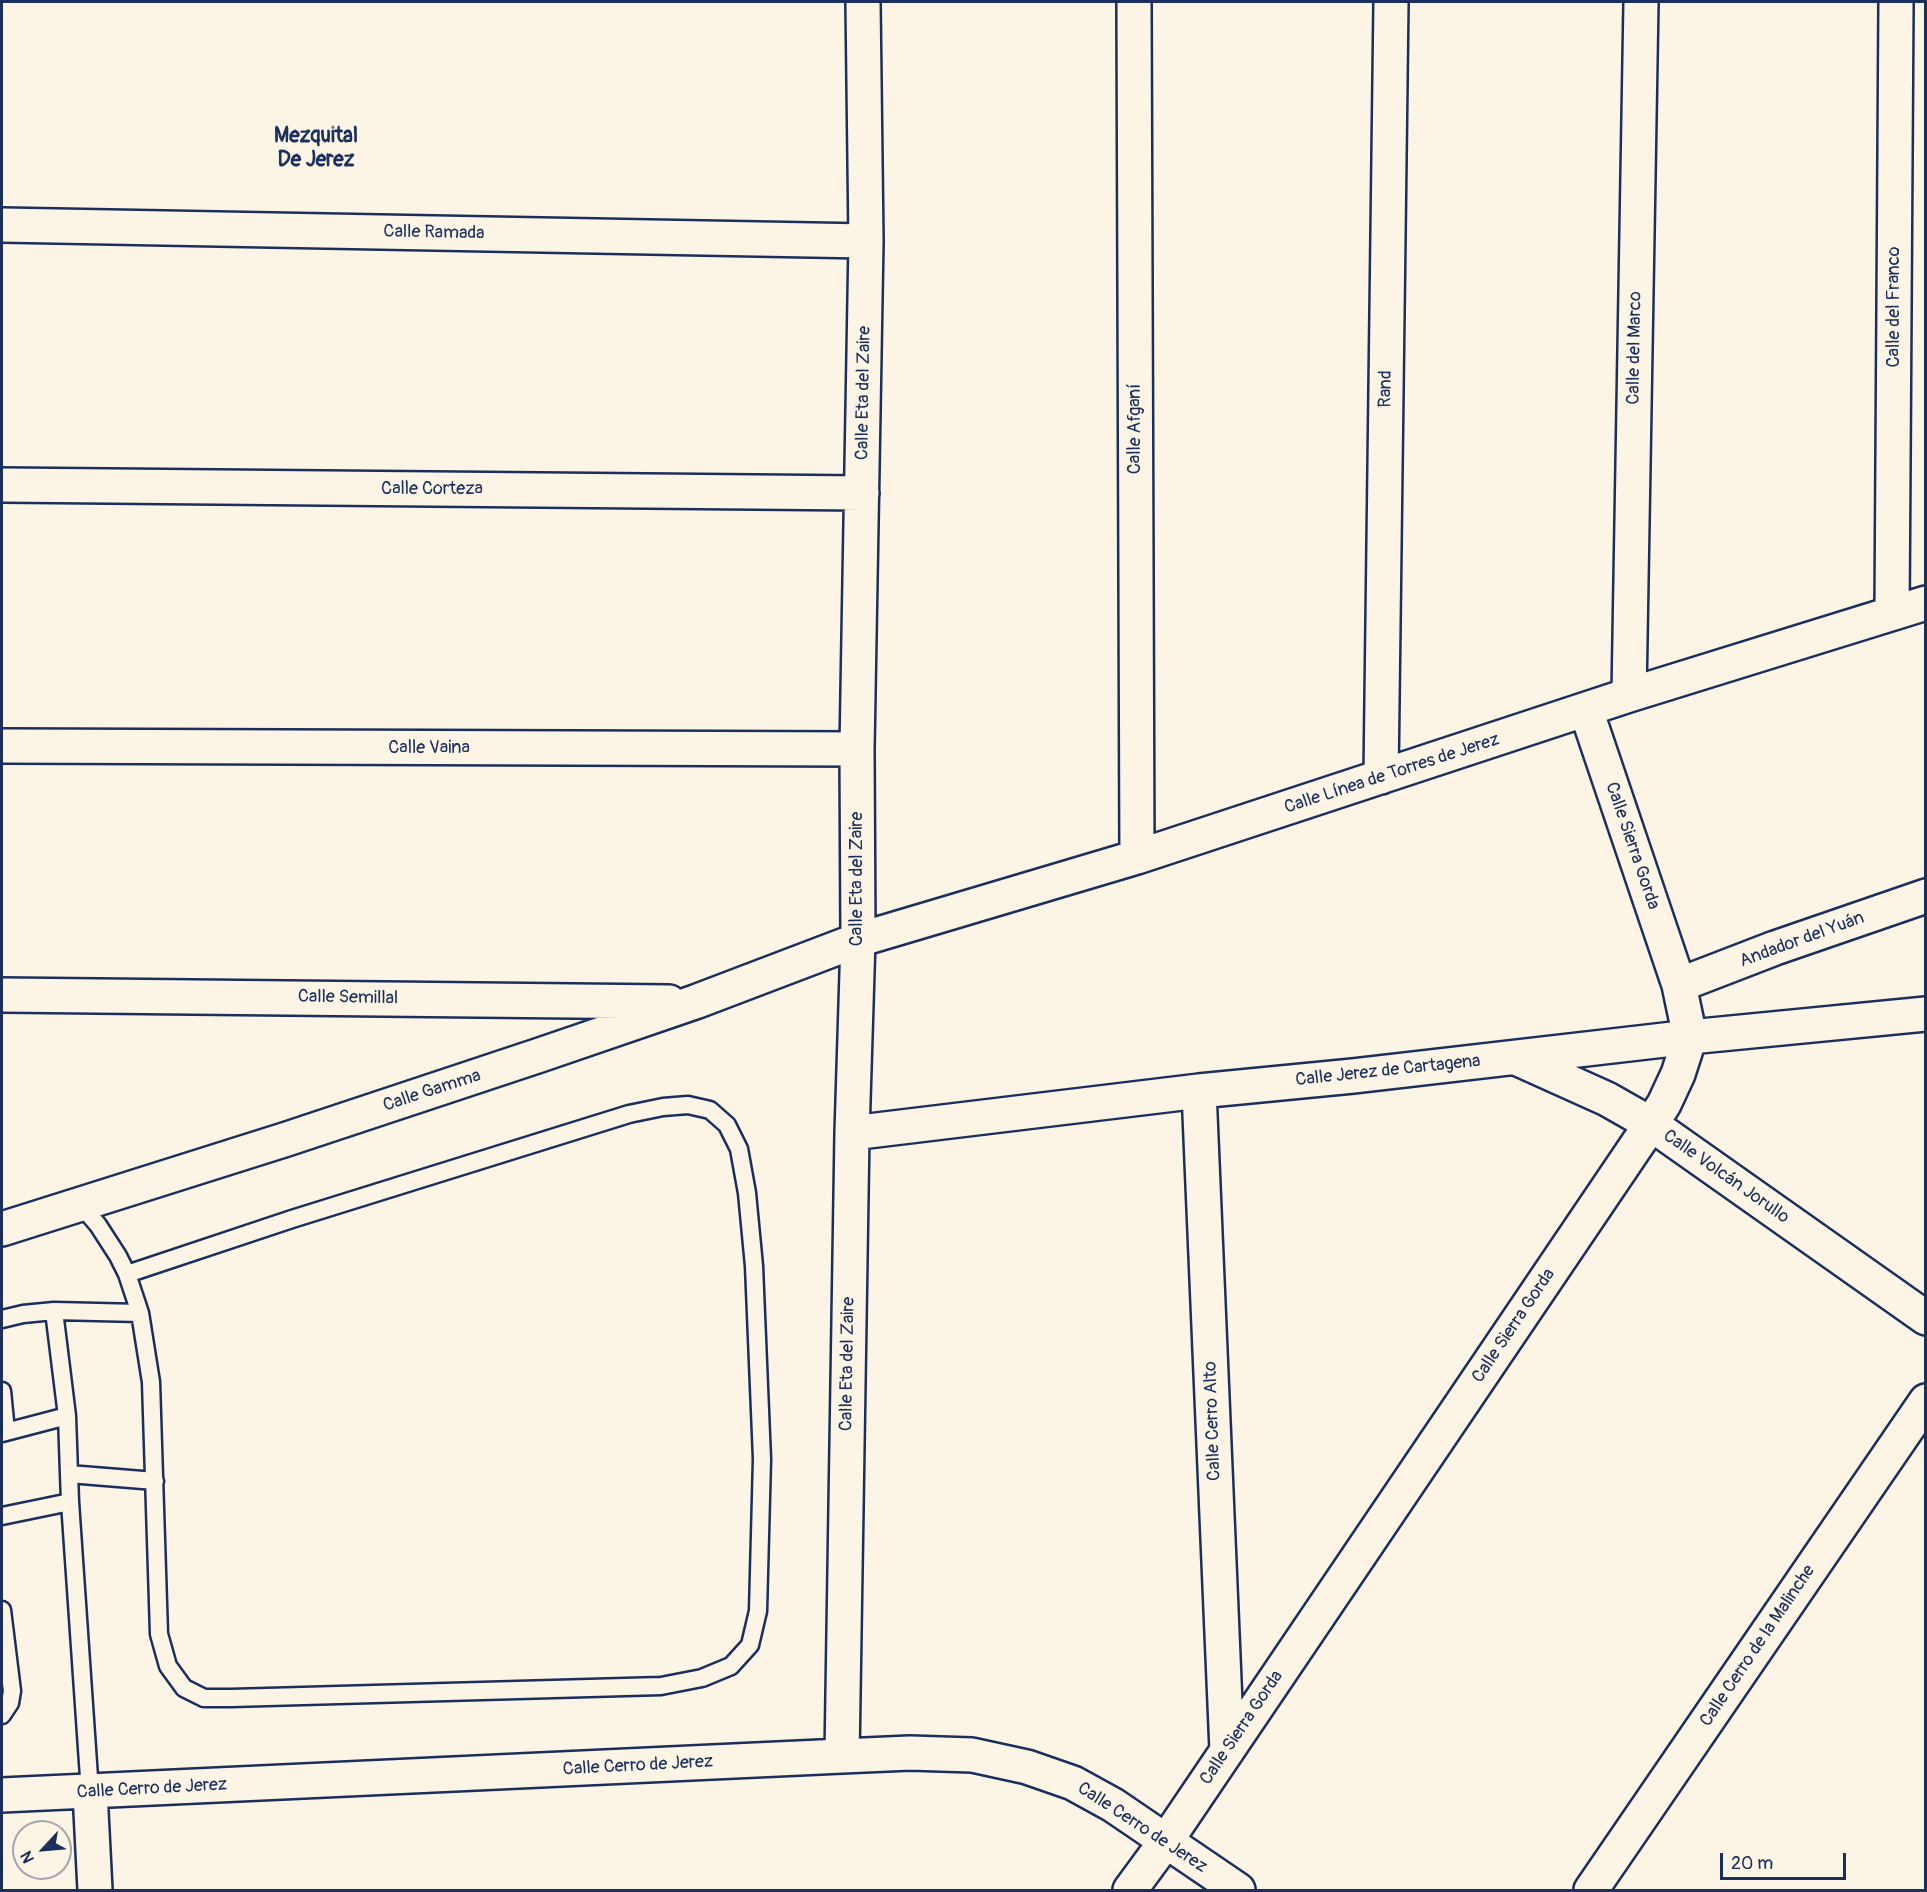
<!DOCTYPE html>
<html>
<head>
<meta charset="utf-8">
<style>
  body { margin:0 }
  #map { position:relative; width:1927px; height:1892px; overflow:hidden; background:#fcf5e5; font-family:Pangolin,sans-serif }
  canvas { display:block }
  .frame { position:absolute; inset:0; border:3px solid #1b2f5e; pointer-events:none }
  .north { position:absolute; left:12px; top:1820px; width:60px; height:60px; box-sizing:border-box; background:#fcf5e5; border:2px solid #a2a6af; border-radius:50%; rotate:244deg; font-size:16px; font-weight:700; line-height:24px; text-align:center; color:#1b2f5e }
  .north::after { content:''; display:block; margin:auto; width:21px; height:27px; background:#1b2f5e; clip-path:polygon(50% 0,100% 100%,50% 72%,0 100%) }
  .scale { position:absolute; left:1720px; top:1853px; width:126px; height:27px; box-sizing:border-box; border:3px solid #1b2f5e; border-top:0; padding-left:8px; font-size:18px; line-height:21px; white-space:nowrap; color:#1b2f5e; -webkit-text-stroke:4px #fcf5e5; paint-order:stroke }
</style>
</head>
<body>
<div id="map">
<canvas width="1927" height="1892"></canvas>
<div class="frame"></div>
<div class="north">N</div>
<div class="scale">20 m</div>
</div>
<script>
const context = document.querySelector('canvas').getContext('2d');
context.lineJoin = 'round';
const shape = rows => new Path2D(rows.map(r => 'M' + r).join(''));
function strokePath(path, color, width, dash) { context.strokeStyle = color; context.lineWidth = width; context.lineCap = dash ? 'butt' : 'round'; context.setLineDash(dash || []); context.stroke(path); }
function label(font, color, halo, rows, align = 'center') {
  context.font = font + ' Pangolin,sans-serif'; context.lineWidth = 4.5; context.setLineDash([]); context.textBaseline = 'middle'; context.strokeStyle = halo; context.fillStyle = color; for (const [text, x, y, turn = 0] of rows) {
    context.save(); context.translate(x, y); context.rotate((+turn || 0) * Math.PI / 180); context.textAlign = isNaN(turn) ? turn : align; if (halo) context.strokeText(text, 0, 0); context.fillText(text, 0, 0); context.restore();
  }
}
const lane = shape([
  [80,1204,98,1225,118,1256,127,1274,140,1313,151,1382,159,1634,168,1666,184,1688,204,1698,231,1698,661,1686,702,1678,731,1666,750,1645,758,1611,762,1459,754,1266,747,1193,739,1149,727,1125,710,1110,688,1105,663,1107,629,1114,292,1219,127,1274],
  [54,1311,140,1313],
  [2,1319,23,1314,54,1311,67,1416,70,1502,90,1792],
  [2,1391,6,1431],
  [2,1433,67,1416],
  [69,1474,155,1481],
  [2,1516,70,1502],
  [2,1610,12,1691,10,1703,2,1715]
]);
const street = shape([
  [1134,2,1137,857],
  [2,225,866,241],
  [2,485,862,493],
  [1892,613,1896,2],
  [1629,695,1641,2],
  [2,746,857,749],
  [1381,777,1391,2],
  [1679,985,1775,948,1926,896],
  [2,995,669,1002],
  [1516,1058,1607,1099,1651,1124,1926,1318],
  [1199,1091,1227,1751],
  [852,1133,1199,1091,1353,1076,1690,1037,1926,1014],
  [2,1229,287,1139,540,1055,695,1002,858,940,1137,857,1629,695,1926,603],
  [842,1756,852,1133,858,940,857,749,866,241,863,2],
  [90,1792,95,1890],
  [2,1795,842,1756,910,1753,972,1755,1027,1767,1073,1783,1113,1805,1238,1890],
  [1130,1890,1166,1841,1651,1124,1664,1104,1678,1074,1690,1037,1679,985,1586,710],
  [1591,1890,1926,1401]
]);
const streetNames = [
  ["Calle Ramada",434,233,1],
  ["Calle del Franco",1894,307,-90],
  ["Calle del Marco",1635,348,-89],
  ["Rand",1386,389,-89],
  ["Calle Eta del Zaire",864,393,-89],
  ["Calle Afganí",1135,429,-90],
  ["Calle Corteza",432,489],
  ["Calle Vaina",429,748],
  ["Calle Línea de Torres de Jerez",1392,774,-18],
  ["Calle Sierra Gorda",1632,846,71],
  ["Calle Eta del Zaire",857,879,-90],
  ["Andador del Yuán",1802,940,-20],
  ["Calle Semillal",348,998,1],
  ["Calle Jerez de Cartagena",1388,1071,-6],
  ["Calle Gamma",432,1091,-18],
  ["Calle Volcán Jorullo",1726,1177,35],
  ["Calle Sierra Gorda",1514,1326,-56],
  ["Calle Eta del Zaire",848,1364,-89],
  ["Calle Cerro Alto",1213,1421,-92],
  ["Calle Cerro de la Malinche",1758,1646,-56],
  ["Calle Sierra Gorda",1242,1728,-56],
  ["Calle Cerro de Jerez",638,1766,-3],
  ["Calle Cerro de Jerez",152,1789,-3],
  ["Calle Cerro de Jerez",1142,1828,33]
];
const quarterNames = [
  ["Mezquital",316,137],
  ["De Jerez",316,161]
];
strokePath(lane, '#1b2f5e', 21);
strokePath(street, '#1b2f5e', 38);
strokePath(lane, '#fcf5e5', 16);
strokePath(street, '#fcf5e5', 33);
label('18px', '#1b2f5e', '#fcf5e5', streetNames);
label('bold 21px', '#1b2f5e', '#fcf5e5', quarterNames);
</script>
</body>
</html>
